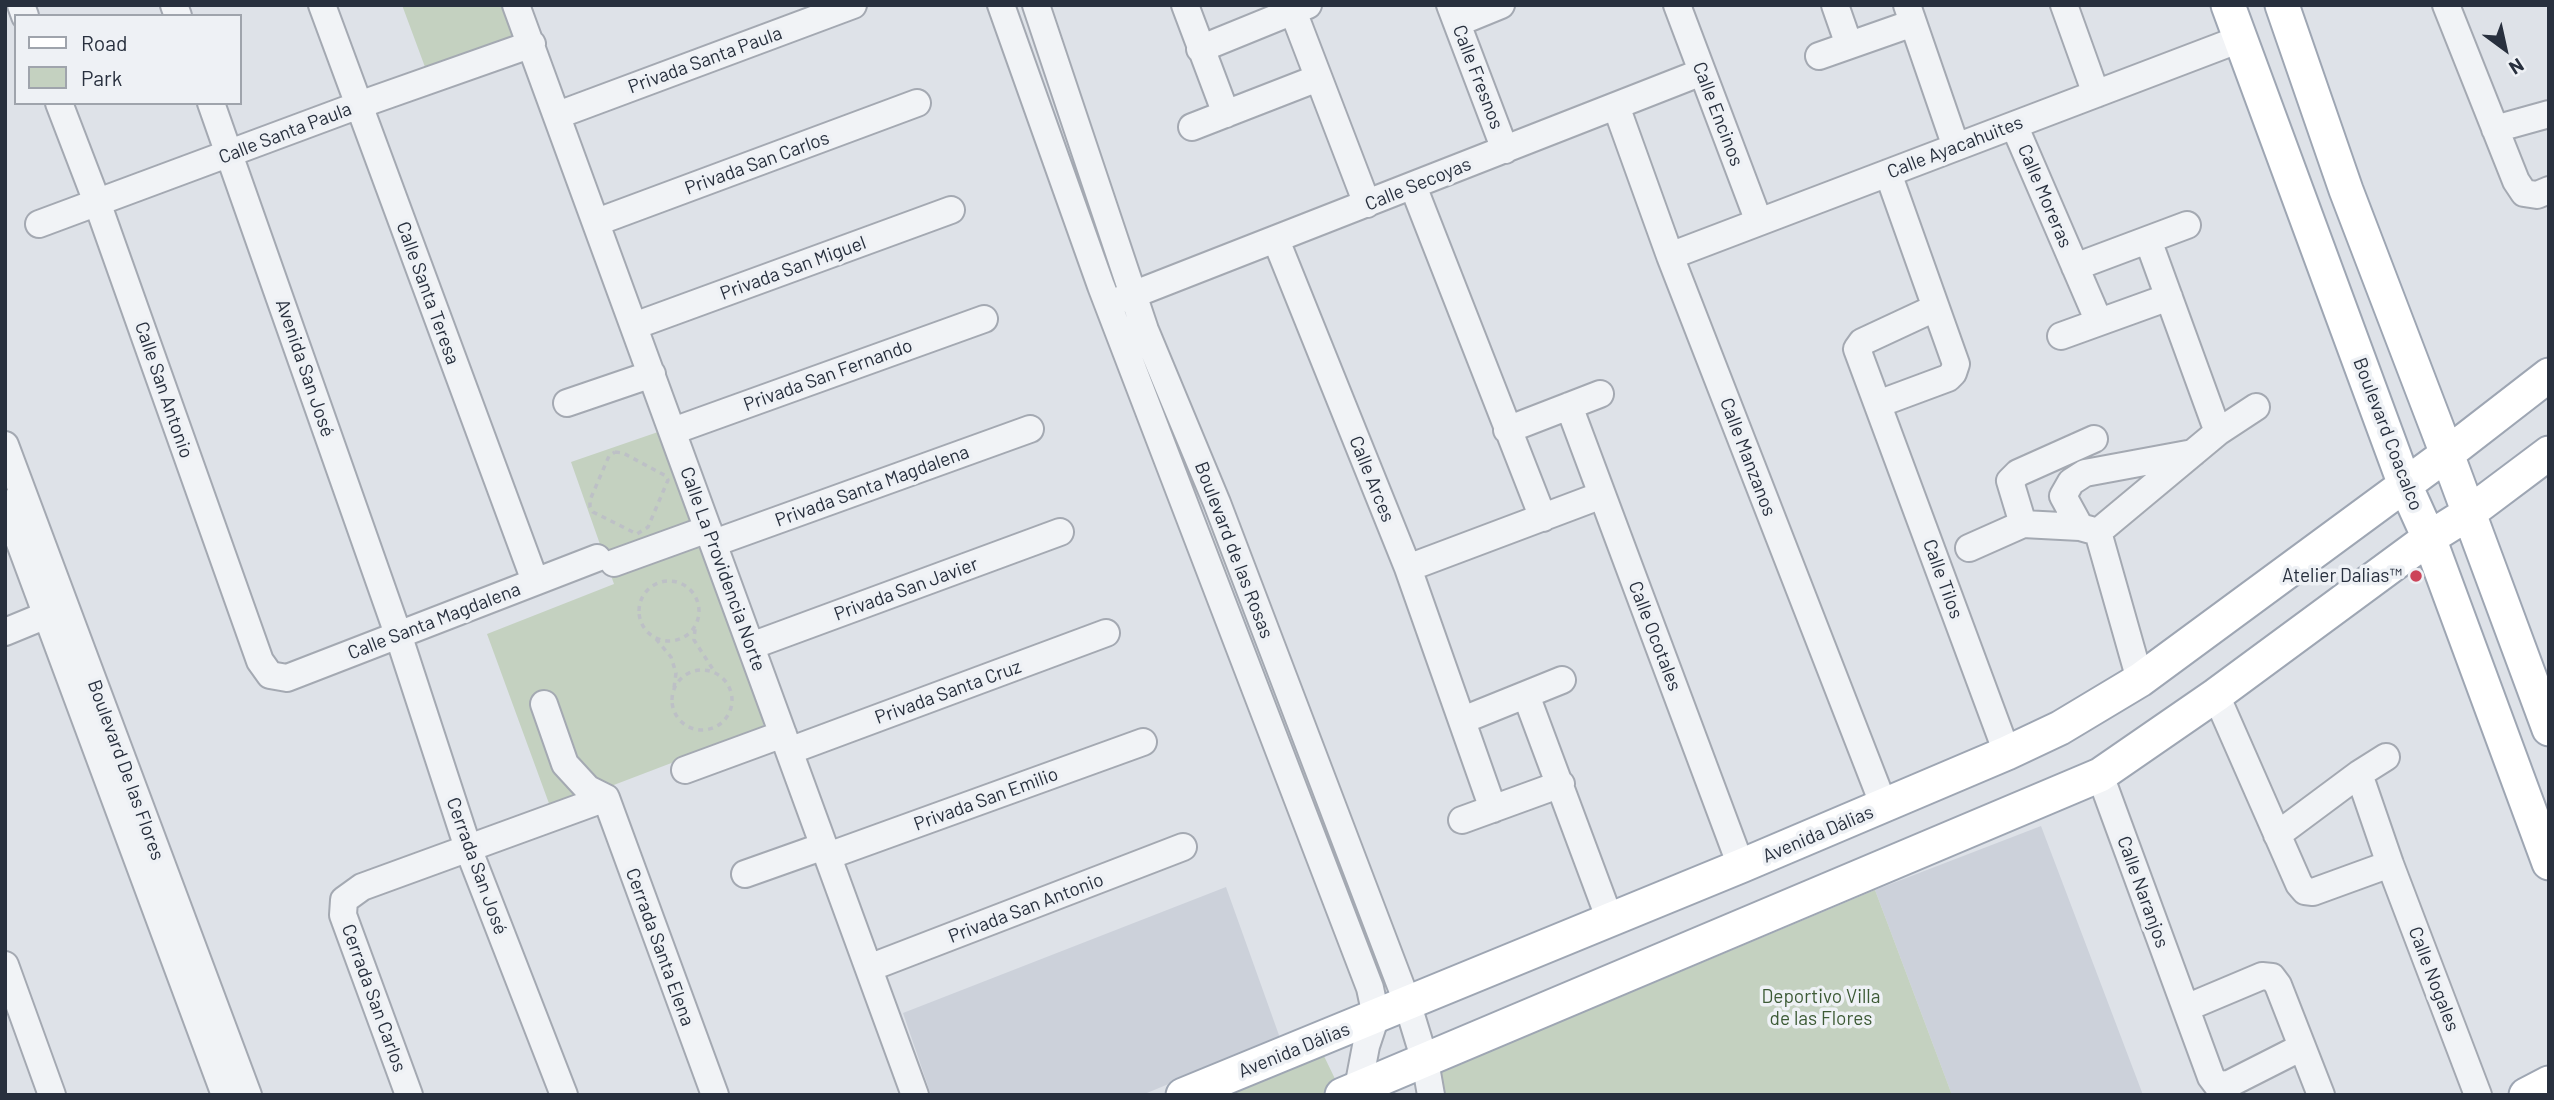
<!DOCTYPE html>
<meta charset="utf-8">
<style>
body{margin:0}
#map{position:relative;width:2554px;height:1100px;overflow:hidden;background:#dee2e8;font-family:Barlow,sans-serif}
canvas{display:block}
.frame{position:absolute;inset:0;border:7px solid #28303e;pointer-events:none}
.legend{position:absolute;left:14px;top:14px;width:228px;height:91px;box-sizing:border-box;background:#eef1f5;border:2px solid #9fa4ac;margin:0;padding:9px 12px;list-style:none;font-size:21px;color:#28303e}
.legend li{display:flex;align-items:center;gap:14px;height:35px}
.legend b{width:35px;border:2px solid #9fa4ac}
.north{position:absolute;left:2470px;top:14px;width:70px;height:70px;-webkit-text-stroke:5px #eef1f5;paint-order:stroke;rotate:147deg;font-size:19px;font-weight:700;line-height:28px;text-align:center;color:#28303e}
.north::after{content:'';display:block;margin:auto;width:24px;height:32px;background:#28303e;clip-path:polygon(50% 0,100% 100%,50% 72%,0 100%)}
</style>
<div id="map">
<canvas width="2554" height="1100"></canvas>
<div class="frame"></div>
<ul class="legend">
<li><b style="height:9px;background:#fff"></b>Road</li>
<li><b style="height:19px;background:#c4d1c0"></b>Park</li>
</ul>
<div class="north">N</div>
</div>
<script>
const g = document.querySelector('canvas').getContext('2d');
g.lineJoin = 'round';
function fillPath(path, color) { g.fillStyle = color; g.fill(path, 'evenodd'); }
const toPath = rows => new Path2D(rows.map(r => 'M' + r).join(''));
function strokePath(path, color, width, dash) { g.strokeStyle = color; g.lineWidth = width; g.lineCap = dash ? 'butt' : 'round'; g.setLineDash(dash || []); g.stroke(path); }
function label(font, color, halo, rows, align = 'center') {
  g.font = font + ' Barlow,sans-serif'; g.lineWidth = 7; g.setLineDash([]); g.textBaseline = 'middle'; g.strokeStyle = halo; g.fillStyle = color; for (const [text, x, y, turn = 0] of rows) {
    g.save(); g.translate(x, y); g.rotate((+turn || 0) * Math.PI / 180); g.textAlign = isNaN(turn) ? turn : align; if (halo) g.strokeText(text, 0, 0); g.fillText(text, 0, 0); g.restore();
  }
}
const built = toPath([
 [2041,826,2143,1095,1952,1095,1875,890],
 [1226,887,1280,1038,1142,1095,931,1095,903,1013]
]);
const green = toPath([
 [402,5,502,5,512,34,507,41,425,67],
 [658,432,764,720,763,728,551,809,487,634,614,584,571,462],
 [1875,890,1952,1095,1446,1095,1439,1073],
 [1323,1054,1337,1083,1332,1090,1320,1095,1224,1095]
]);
const path = toPath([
 [615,452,623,453,666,476,668,480,648,527,637,534,593,512,590,507,590,500,609,456,615,452],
 '639 611a30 30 0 1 1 60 0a30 30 0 1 1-60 0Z',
 [695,629,694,640,714,671],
 [656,639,671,657,676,673,674,688],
 '672 700a30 30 0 1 1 60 0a30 30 0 1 1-60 0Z'
]);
const minor = toPath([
 [21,5,25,16],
 [174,5,178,16],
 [322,5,535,581],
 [516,5,915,1095],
 [1001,5,1101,286,1370,988,1376,1016,1366,1046,1358,1088,1359,1095],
 [1036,5,1145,330,1217,503,1407,1002,1425,1061,1431,1095],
 [1185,5,1226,114],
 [1450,5,1505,150],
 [1677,5,1759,222],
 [1835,5,1849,45],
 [1907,5,1956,147],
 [2064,5,2096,94],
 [2446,5,2516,181,2524,193,2537,195,2549,190],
 [1293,11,1367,204],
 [1457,23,1501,5],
 [1200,49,1308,5],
 [1819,56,1913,23],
 [59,103,97,202,260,661,270,675,287,678,597,558],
 [211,103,398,634,468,848,564,1095],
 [1616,106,1670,256,1884,806],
 [558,115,853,5],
 [2014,125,2099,322],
 [1192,127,1318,78],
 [2495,129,2549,114],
 [1413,186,1543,518],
 [597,222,917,103],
 [39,224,359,105,532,44],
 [1276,240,1408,568,1493,809],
 [2148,240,2218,432],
 [1670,256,2240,39],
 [2075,267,2187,225],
 [1117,301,1702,72],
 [1935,308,1862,342,1857,349,2007,753],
 [634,326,951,210],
 [2061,336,2169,297],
 [567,403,652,374],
 [1878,404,1948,378,1953,373,1956,364,1888,173],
 [1569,406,1741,866],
 [1507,430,1600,394],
 [673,431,984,319],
 [2094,439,2018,473,2010,481,2023,524,2080,527,2098,532],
 [5,445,248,1095],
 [5,503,225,1095],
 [2080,527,2063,496,2071,482,2085,473,2193,453],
 [714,543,1030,429],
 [1969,548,2023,524],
 [614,563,708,529],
 [1408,568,1602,495],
 [5,632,61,609],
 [751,646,1060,532],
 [2140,680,2098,532,2218,432,2256,407],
 [1526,695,1610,920],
 [2216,695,2299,884,2305,891,2313,892,2390,864],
 [544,704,565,764,588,789,606,798],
 [1463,720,1562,680],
 [789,751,1106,633],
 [685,770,783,734],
 [2359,774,2390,864,2478,1095],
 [2100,775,2211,1077,2217,1085,2229,1084,2302,1047],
 [606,798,715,1095],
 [1462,820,1561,784],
 [2277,835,2359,774,2386,757],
 [828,856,1143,742],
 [745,874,824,846],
 [5,965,52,1095],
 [869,968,1183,847],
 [2186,1008,2262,976,2272,977,2278,985,2321,1095],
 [409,1095,343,915,344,900,362,887,606,798]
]);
const major = toPath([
 [2228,5,2405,485,2429,538,2549,863],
 [2282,5,2346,190,2447,454,2549,729],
 [1183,1095,1741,866,2007,753,2060,728,2140,680,2447,454,2549,375],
 [1342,1095,2100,775,2216,695,2429,538,2469,513,2549,453],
 [2526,1095,2549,1083]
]);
const markers = [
 [2416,576,7,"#cc4459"]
];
const streetNames = [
 ["Privada Santa Paula",705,60,-20],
 ["Calle Fresnos",1478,77,69],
 ["Calle Encinos",1718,114,69],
 ["Calle Santa Paula",285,133,-21],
 ["Calle Ayacahuites",1955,147,-21],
 ["Privada San Carlos",757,163,-20],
 ["Calle Secoyas",1418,184,-22],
 ["Calle Moreras",2045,196,67],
 ["Privada San Miguel",793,268,-20],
 ["Calle Santa Teresa",428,293,70],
 ["Avenida San José",305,368,71],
 ["Privada San Fernando",828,375,-20],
 ["Calle San Antonio",164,390,71],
 ["Boulevard Coacalco",2388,434,69],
 ["Calle Manzanos",1748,457,69],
 ["Calle Arces",1372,479,68],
 ["Privada Santa Magdalena",872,486,-20],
 ["Boulevard de las Rosas",1234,550,69],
 ["Calle La Providencia Norte",723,569,70],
 ["Calle Tilos",1943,579,70],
 ["Privada San Javier",906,589,-20],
 ["Calle Santa Magdalena",434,621,-21],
 ["Calle Ocotales",1655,636,69],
 ["Privada Santa Cruz",948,692,-20],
 ["Boulevard De las Flores",126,770,70],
 ["Privada San Emilio",986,799,-20],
 ["Avenida Dálias",1818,834,-23],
 ["Cerrada San José",477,866,70],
 ["Calle Naranjos",2143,892,70],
 ["Privada San Antonio",1026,908,-21],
 ["Cerrada Santa Elena",660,947,70],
 ["Calle Nogales",2434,979,69],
 ["Cerrada San Carlos",374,998,70],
 ["Avenida Dálias",1294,1050,-22]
];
const poiNames = [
 ["Atelier Dalias™",2402,576]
];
const parkNames = [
 ["Deportivo Villa",1821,997],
 ["de las Flores",1821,1019]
];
fillPath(built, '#ccd1da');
fillPath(green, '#c4d1c0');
strokePath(minor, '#a4a9b2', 30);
strokePath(major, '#9ea6b3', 37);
strokePath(path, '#bdc0c6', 3.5, [5, 5]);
strokePath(minor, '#f1f3f6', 26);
strokePath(major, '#fff', 33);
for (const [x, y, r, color] of markers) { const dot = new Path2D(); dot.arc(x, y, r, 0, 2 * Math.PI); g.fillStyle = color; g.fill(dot); strokePath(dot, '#eef1f5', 2.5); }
label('19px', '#28303e', '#eef1f5', streetNames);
label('19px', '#28303e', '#eef1f5', poiNames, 'right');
label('19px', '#3c5a35', '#eef1f5', parkNames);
</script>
